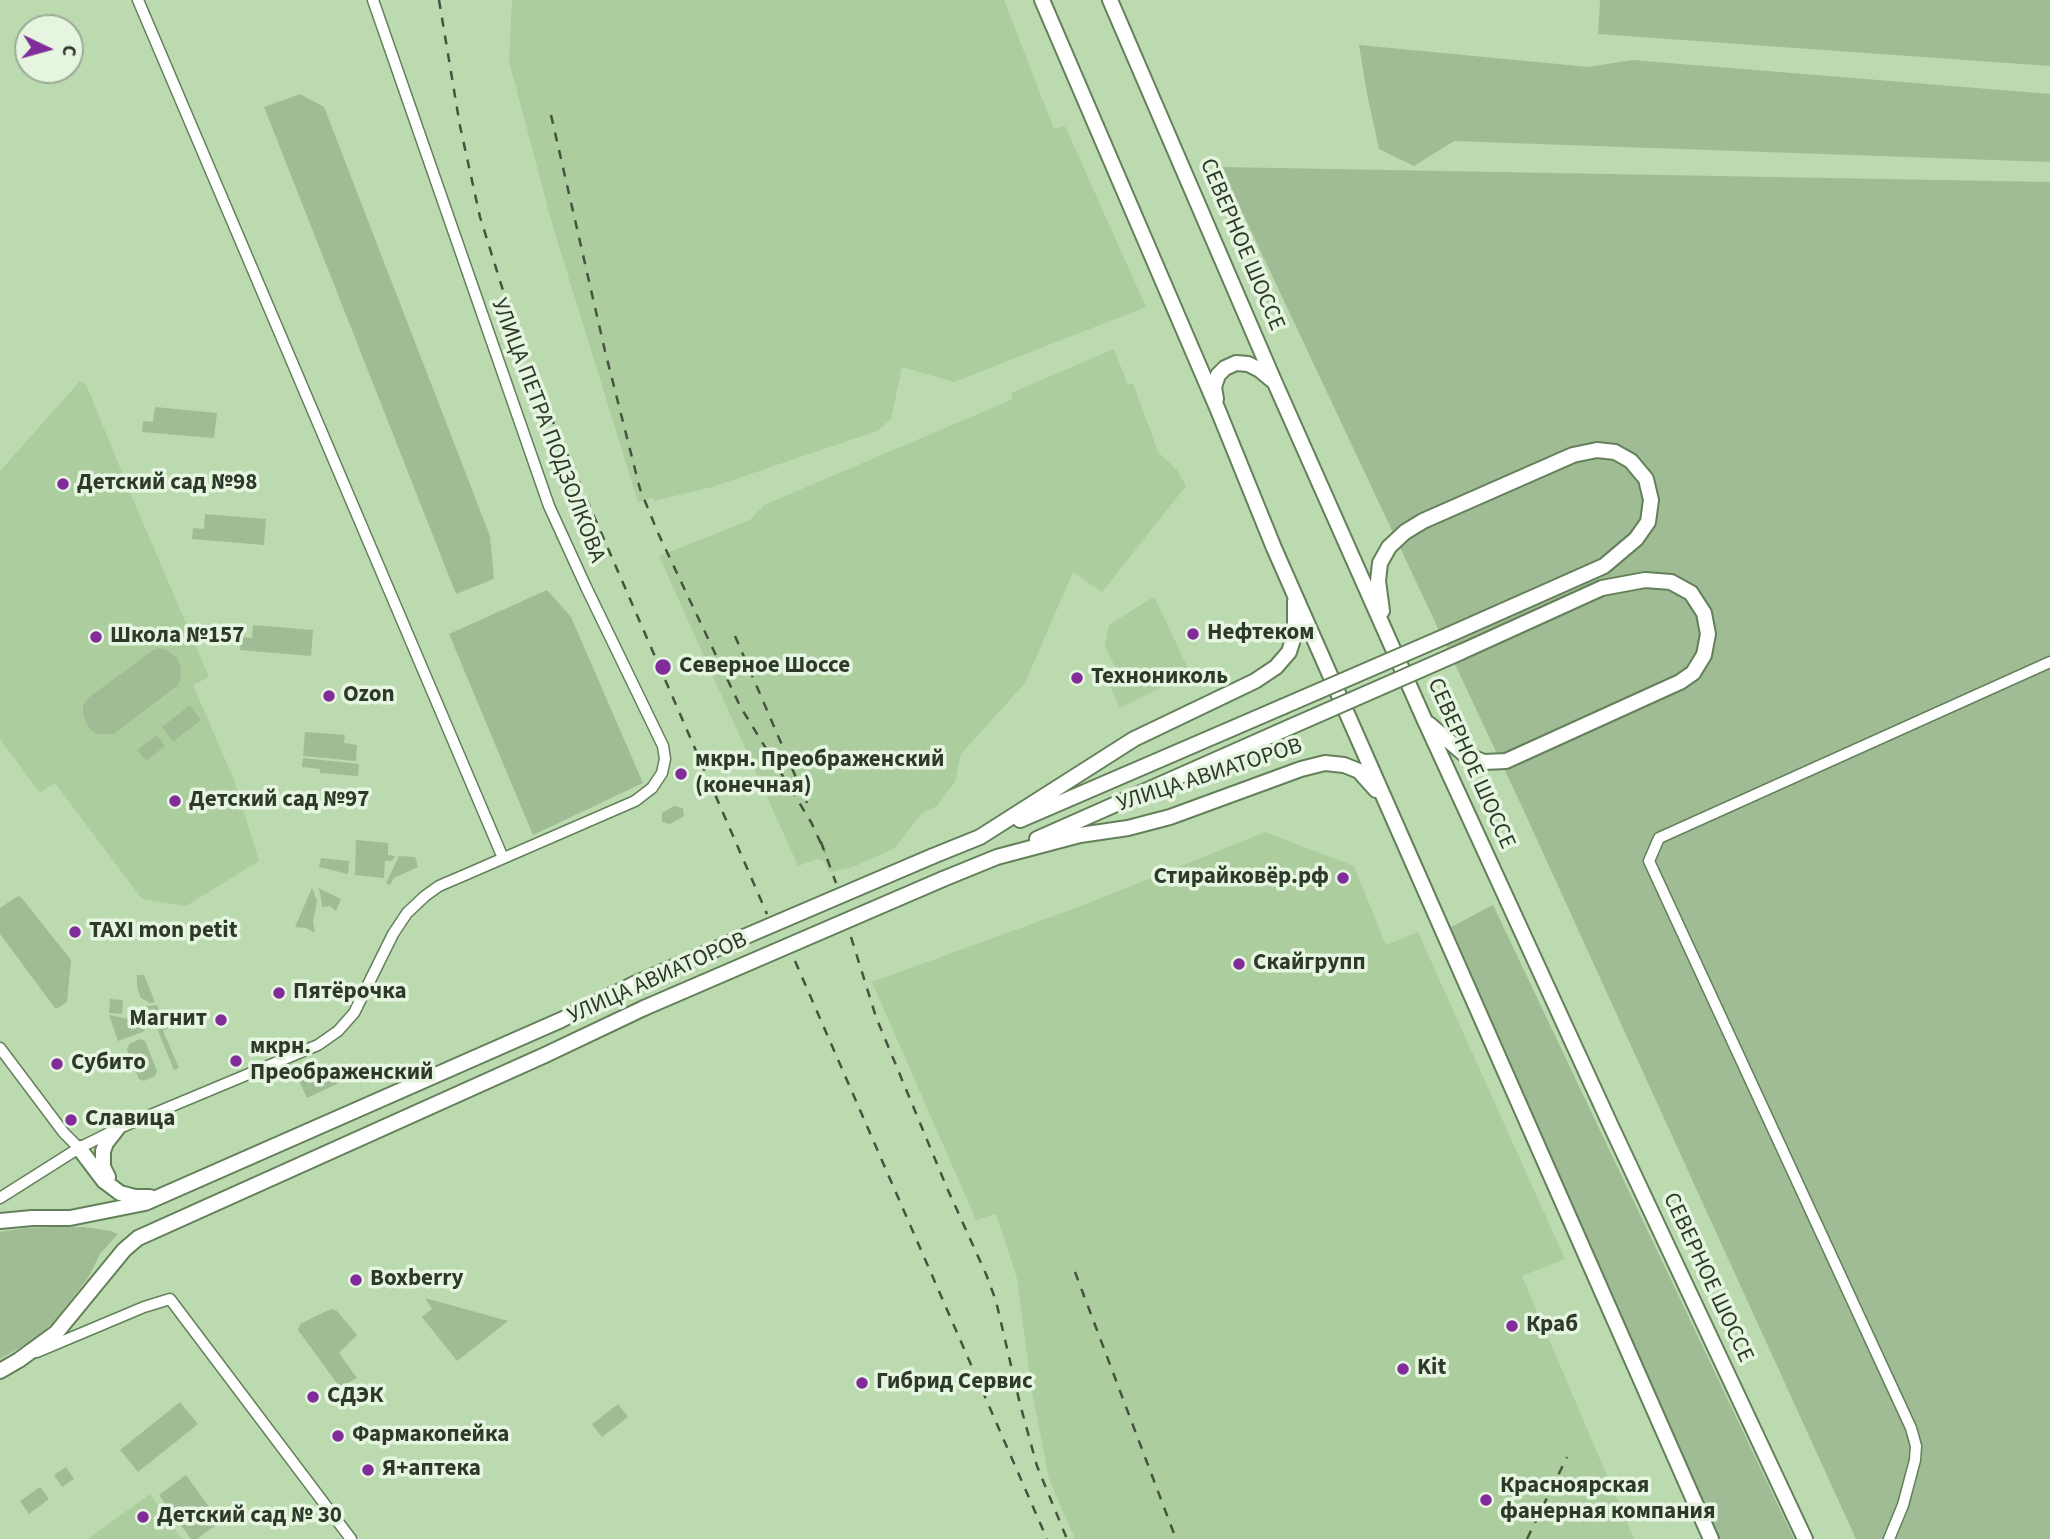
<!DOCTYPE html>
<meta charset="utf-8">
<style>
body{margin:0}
#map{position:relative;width:2050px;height:1539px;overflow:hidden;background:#bbdab0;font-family:"Source Sans 3",sans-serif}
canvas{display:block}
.north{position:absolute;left:14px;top:14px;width:70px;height:70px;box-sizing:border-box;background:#e6f5e0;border:2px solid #9caa97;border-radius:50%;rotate:95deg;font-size:19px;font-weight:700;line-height:28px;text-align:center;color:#2e3a29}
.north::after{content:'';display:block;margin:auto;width:24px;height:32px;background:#812c9a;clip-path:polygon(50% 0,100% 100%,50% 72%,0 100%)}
</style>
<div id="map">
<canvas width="2050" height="1539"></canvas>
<div class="north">С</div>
</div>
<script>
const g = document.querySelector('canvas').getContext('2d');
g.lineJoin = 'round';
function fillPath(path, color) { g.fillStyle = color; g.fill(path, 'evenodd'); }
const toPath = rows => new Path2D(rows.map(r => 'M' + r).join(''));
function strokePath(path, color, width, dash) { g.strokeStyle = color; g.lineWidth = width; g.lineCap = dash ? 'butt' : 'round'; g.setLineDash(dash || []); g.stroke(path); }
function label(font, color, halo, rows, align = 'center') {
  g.font = font + ' "Source Sans 3",sans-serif'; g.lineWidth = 7; g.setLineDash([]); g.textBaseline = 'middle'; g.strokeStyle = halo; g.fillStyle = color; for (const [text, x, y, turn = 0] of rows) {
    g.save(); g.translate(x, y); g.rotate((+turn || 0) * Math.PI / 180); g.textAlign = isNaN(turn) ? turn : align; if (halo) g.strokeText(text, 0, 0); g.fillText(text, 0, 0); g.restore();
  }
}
const built = toPath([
 [512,0,1004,0,1054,129,1065,126,1146,307,954,382,902,367,891,419,877,431,712,487,654,501,653,498,638,502,553,227,509,61],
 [1114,349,1128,385,1133,383,1158,452,1177,470,1186,486,1102,592,1073,572,1025,683,961,754,955,782,937,806,922,813,895,848,853,867,829,872,824,861,817,859,798,866,659,556,750,520,764,505,1013,399,1011,393],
 [80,381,86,384,132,497,209,677,193,685,234,780,259,861,186,906,142,899,55,783,40,793,0,739,0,471],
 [1155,598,1190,673,1120,708,1109,684,1120,677,1105,646,1109,625,1150,599],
 [1265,832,1354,866,1386,945,1418,932,1565,1259,1522,1276,1634,1539,1075,1539,1049,1479,1032,1392,1017,1279,996,1214,976,1220,872,982,1081,906],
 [150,1494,182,1539,88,1539]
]);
const green = toPath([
 [1600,0,2050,0,2050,66,1598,34],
 [1359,45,1589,67,1632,60,2050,94,2050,162,1454,141,1414,166,1379,149,1367,94],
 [300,94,324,107,490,536,494,579,456,594,264,107],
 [1221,167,2050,182,2050,1539,1856,1539,1523,809],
 [155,407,217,413,214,438,142,432,143,421,153,422],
 [205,514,266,519,264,545,192,539,193,528,204,529],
 [547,590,571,617,643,783,533,835,449,634],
 [253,625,313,630,311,656,240,650,241,637,252,638],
 [159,648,167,650,177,658,181,667,181,677,178,685,114,734,97,734,91,730,86,723,83,714,83,706,88,698,153,650],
 [190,705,201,720,173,742,162,727],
 [305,732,345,735,344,743,357,745,356,761,303,756],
 [157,735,165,746,146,761,137,750],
 [303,758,359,764,358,776,320,773,320,769,302,767],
 [674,806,683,808,684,816,670,824,662,822,662,813],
 [356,840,388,843,388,855,395,856,392,861,385,861,384,878,355,875],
 [399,856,415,857,418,867,394,878,390,885,386,883],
 [321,858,349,861,348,874,319,867],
 [312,888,317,901,313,922,315,933,306,928,295,927],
 [318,888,341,899,336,911,330,906,322,907,320,892],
 [18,896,21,897,71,960,67,1002,58,1008,55,1008,0,934,0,908],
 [1493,905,1794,1539,1720,1539,1451,927],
 [137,975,144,975,155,1002,150,1003,141,998,137,987],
 [110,999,123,1000,122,1014,109,1013],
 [157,1005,164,1021,148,1029,139,1019,145,1012,146,1006],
 [109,1015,134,1020,145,1031,118,1041],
 [169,1023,170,1027,163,1031,179,1068,174,1070,158,1031,159,1027],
 [140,1039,145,1041,157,1071,155,1076,144,1081,139,1079,127,1050,129,1044],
 [331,1066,339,1083,307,1098,299,1081],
 [52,1227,84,1227,111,1231,118,1234,100,1254,88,1278,52,1324,33,1340,0,1359,0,1232,26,1228],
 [425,1298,508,1321,457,1361,422,1317,432,1309],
 [331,1309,337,1311,357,1335,339,1353,357,1378,342,1386,339,1386,298,1330,300,1324],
 [180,1402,198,1424,138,1472,120,1450],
 [618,1404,628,1417,602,1437,592,1424],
 [66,1467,74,1479,62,1487,54,1475],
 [186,1475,220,1522,197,1539,191,1539,159,1495],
 [40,1487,49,1499,29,1514,20,1501]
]);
const minor = toPath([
 [138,0,503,858],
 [0,1048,64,1133,79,1148],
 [0,1198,79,1148,117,1129,318,1045,338,1031,354,1013,393,934,407,913,425,896,439,886,467,874,635,801,652,788,662,773,665,759,663,746,586,587,549,506,373,0],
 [37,1352,144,1307,170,1299,351,1539],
 [1889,1539,1903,1505,1915,1460,1916,1446,1911,1428,1649,861,1659,838,2050,662]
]);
const primary = toPath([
 [1042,0,1218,410,1274,548,1711,1539],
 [1110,0,1275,383,1425,721,1611,1126,1805,1539],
 [1216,399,1214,387,1218,375,1225,368,1236,363,1248,364,1260,370,1272,380],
 [1382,611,1378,581,1380,563,1389,547,1405,532,1423,521,1573,455,1597,450,1615,452,1631,461,1646,479,1651,500,1648,522,1636,539,1604,566,1453,633],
 [1429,724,1464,754,1484,762,1506,761,1680,682,1693,673,1704,655,1708,634,1704,613,1691,593,1671,582,1645,580,1602,588,1461,652],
 [1020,820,1282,707],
 [1037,839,1290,727],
 [933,856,980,837,1134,739,1255,681,1276,667,1289,652,1295,633,1295,601],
 [943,879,997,857,1080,835,1128,828,1170,817,1301,769,1325,763,1344,765,1359,771,1376,790],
 [79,1148,104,1181,120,1193,135,1197,150,1197],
 [108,1177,103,1167,103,1151,106,1143,117,1129],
 [0,1221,32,1218,70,1218,145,1203,561,1020,634,984],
 [0,1371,19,1360,56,1333,124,1250,138,1238,545,1055,644,1008]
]);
const rail = toPath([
 [439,0,460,126,480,217,512,319,540,392,767,914],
 [551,115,605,351,640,489,658,533,740,706,811,822,825,852],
 [735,636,807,803],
 [821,842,836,883],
 [851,937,876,1017,947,1188,986,1274,996,1301,1020,1404,1037,1466,1067,1539],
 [795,961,1047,1539],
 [1075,1272,1176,1539],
 [1527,1539,1567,1457]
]);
const primaryBridge = toPath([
 [1282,707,1453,633],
 [1290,727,1461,652],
 [634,984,933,856],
 [644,1008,943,879]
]);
const markers = [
 [63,484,7,"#812c9a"],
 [1193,634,7,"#812c9a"],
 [96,637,7,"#812c9a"],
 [663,667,9,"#812c9a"],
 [1077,678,7,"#812c9a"],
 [329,696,7,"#812c9a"],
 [681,774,7,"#812c9a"],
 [175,801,7,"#812c9a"],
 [1343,878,7,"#812c9a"],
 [75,932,7,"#812c9a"],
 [1239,964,7,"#812c9a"],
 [279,993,7,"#812c9a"],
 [221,1020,7,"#812c9a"],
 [236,1061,7,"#812c9a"],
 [57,1064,7,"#812c9a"],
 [71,1120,7,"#812c9a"],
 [356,1280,7,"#812c9a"],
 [1512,1326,7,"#812c9a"],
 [1403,1369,7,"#812c9a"],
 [862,1383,7,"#812c9a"],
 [313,1397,7,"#812c9a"],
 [338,1436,7,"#812c9a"],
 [368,1470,7,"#812c9a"],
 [1486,1500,7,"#812c9a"],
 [143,1517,7,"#812c9a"]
];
const streetNames = [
 ["СЕВЕРНОЕ ШОССЕ",1241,245,67],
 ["УЛИЦА ПЕТРА ПОДЗОЛКОВА",547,431,69],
 ["СЕВЕРНОЕ ШОССЕ",1470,764,66],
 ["УЛИЦА АВИАТОРОВ",1210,776,-18],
 ["УЛИЦА АВИАТОРОВ",658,979,-24],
 ["СЕВЕРНОЕ ШОССЕ",1707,1278,65]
];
const poiNames = [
 ["Детский сад №98",77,484],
 ["Нефтеком",1207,634],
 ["Школа №157",110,637],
 ["Северное Шоссе",679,667],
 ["Технониколь",1091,678],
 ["Ozon",343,696],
 ["мкрн. Преображенский",695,761],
 ["(конечная)",695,787],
 ["Детский сад №97",189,801],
 ["Стирайковёр.рф",1329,878,"right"],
 ["TAXI mon petit",89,932],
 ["Скайгрупп",1253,964],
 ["Пятёрочка",293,993],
 ["Магнит",207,1020,"right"],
 ["мкрн.",250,1048],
 ["Преображенский",250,1074],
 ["Субито",71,1064],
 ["Славица",85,1120],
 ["Boxberry",370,1280],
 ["Краб",1526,1326],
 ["Kit",1417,1369],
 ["Гибрид Сервис",876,1383],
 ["СДЭК",327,1397],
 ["Фармакопейка",352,1436],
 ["Я+аптека",382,1470],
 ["Красноярская",1500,1487],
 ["фанерная компания",1500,1513],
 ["Детский сад № 30",157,1517]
];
fillPath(built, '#acce9f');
fillPath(green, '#a0bc95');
strokePath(minor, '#64805a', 13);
strokePath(primary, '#64805a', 18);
strokePath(minor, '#fff', 10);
strokePath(primary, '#fff', 14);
strokePath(rail, '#45543f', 2.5, [9, 9]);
strokePath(primaryBridge, '#64805a', 18, []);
strokePath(primaryBridge, '#fff', 14);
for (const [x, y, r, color] of markers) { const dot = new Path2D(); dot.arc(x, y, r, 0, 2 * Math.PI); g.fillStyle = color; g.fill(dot); strokePath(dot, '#e6f5e0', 2.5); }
label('23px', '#2e3a29', '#e6f5e0', streetNames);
label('bold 23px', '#2e3a29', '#e6f5e0', poiNames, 'left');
</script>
